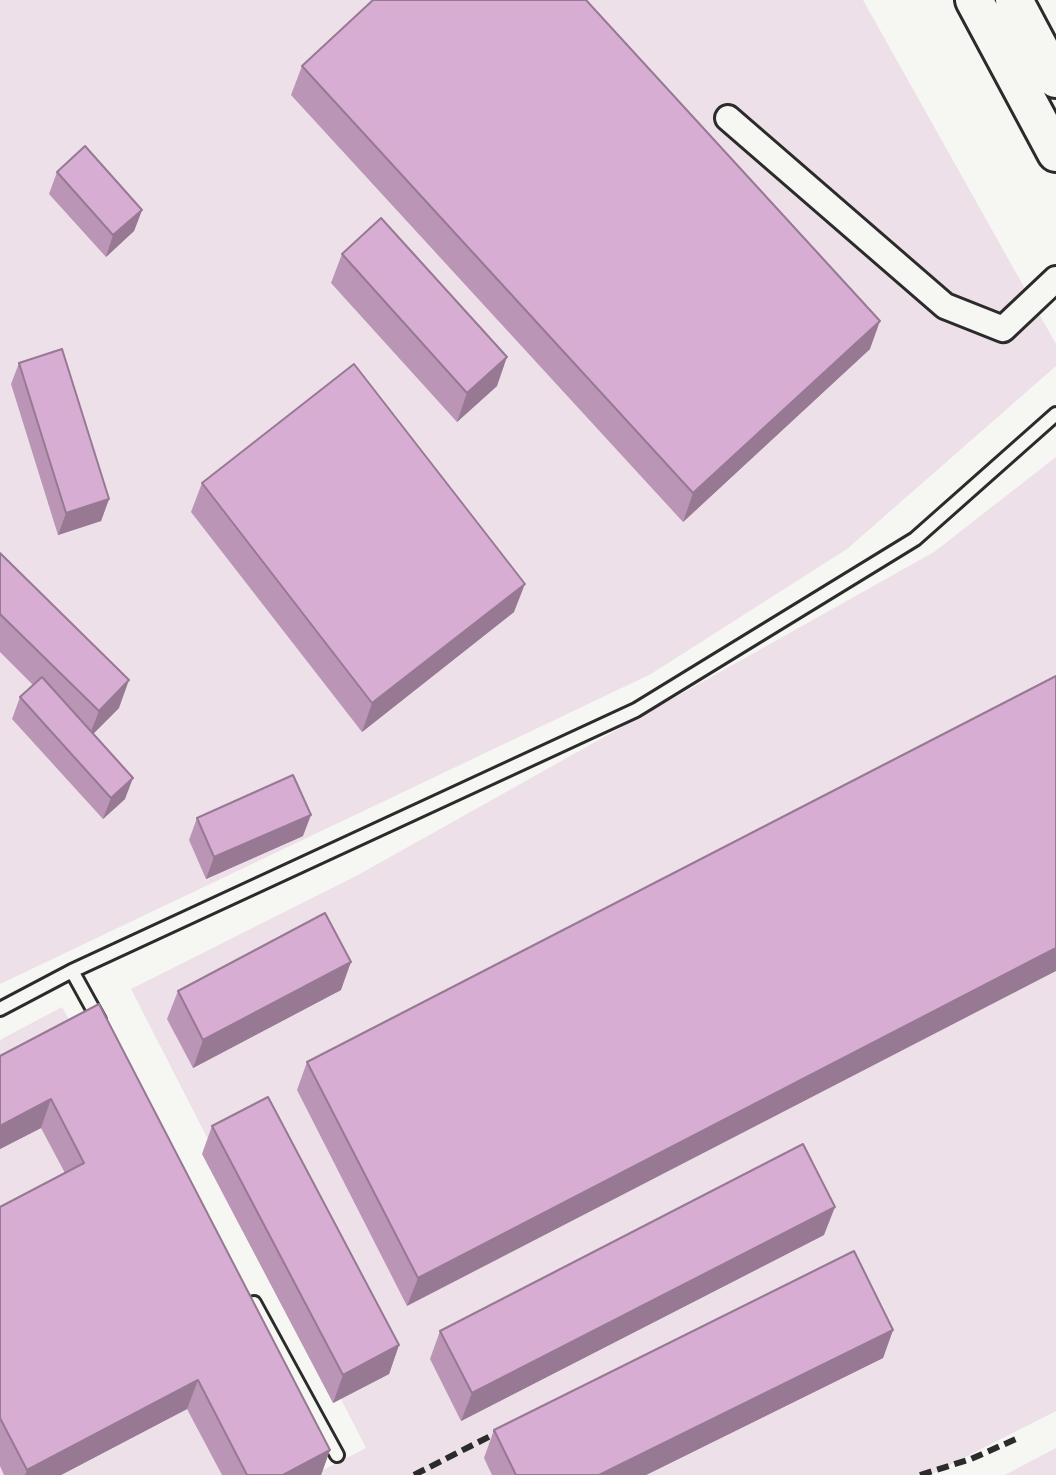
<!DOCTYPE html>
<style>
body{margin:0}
canvas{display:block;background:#f6f6f2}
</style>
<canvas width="1056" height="1475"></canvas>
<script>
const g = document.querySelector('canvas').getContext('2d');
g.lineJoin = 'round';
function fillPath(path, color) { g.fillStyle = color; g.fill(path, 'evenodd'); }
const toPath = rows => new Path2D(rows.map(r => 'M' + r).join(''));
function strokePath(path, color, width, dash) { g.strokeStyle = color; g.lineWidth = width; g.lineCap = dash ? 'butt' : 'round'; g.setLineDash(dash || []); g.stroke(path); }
const built = toPath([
 [0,0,863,0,1056,344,1056,366,847,549,651,674,0,984],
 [1056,457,1056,1411,930,1475,0,1475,0,1040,62,1007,321,1471,366,1448,131,989,358,875,934,552],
 [1056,1448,1056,1475,1005,1475]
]);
const lane = toPath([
 [72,971,99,1020],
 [0,1009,72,971,636,710,915,539,1056,414],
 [254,1303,337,1455]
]);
const street = toPath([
 [728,118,945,306,1003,329,1056,279]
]);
const primary = toPath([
 [974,0,1056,153],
 [1014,0,1056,79]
]);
const rail = toPath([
 [414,1475,510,1426],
 [920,1475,971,1459,1016,1439]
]);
const wall = toPath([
 [302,66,870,349,683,522,291,95],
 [57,172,142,210,134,231,106,257,49,194],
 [342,254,497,386,457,422,331,283],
 [19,363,109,499,101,521,58,535,11,384],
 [202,483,514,612,362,732,191,512],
 [0,553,119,708,93,734,125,799,103,819,12,719,20,697,33,685,0,652],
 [1056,676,407,1306,297,1090,307,1062],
 [197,818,303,836,206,879,189,840],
 [341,990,193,1068,167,1019,178,991],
 [99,1004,330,1450,321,1475,222,1475,187,1409,61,1475,4,1475,0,1466,0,1207,65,1173,41,1128,0,1149,0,1056],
 [212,1126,399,1345,389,1374,333,1403,202,1154],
 [824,1235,461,1421,430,1359,440,1331],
 [893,1330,883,1358,646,1475,492,1475,484,1458,494,1430]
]);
const shadedWall = toPath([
 [142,210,134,231,106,257,113,235],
 [880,321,870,349,683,522,693,493],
 [507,357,497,386,457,422,467,393],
 [109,499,101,521,58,535,66,513],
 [525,584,514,612,362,732,372,703],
 [129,680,119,708,88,739,99,711],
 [133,778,125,799,103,819,111,798],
 [311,815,303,836,206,879,214,857],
 [1056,948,1056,971,407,1306,418,1278],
 [351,962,341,990,193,1068,203,1040],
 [51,1099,41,1128,0,1149,0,1126],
 [835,1207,824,1235,461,1421,472,1393],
 [893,1330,883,1358,646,1475,599,1475],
 [399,1345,389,1374,333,1403,343,1375],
 [198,1380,187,1409,61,1475,25,1475,27,1470],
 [330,1450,321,1475,283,1475]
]);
const building = toPath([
 [373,0,586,0,880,321,693,493,302,66,373,0],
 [85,146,142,210,113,235,57,172,85,146],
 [381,218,507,357,467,393,342,254,381,218],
 [62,349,109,499,66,513,19,363,62,349],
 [354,364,525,584,372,703,202,483,354,364],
 [0,553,129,680,99,711,0,614,0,553],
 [1056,676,1056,948,418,1278,307,1062,1056,676],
 [42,677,133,778,111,798,20,697,42,677],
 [293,775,311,815,214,857,197,818,293,775],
 [325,913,351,962,203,1040,178,991,325,913],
 [99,1004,330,1450,283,1475,247,1475,198,1380,27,1470,0,1418,0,1207,84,1163,51,1099,0,1126,0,1056,99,1004],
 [268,1097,399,1345,343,1375,212,1126,268,1097],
 [803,1144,835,1207,472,1393,440,1331,803,1144],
 [854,1251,893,1330,599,1475,516,1475,494,1430,854,1251]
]);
fillPath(built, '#ede0e9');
strokePath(lane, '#2b2b2b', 18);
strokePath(street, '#2b2b2b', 30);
strokePath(primary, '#2b2b2b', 42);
strokePath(lane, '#f6f6f2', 12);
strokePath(street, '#f6f6f2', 24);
strokePath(primary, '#f6f6f2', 36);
strokePath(rail, '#2b2b2b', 6, [12, 6]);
fillPath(wall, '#ba95b5');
fillPath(shadedWall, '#977994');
fillPath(building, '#d8add3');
strokePath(building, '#977994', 2);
</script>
